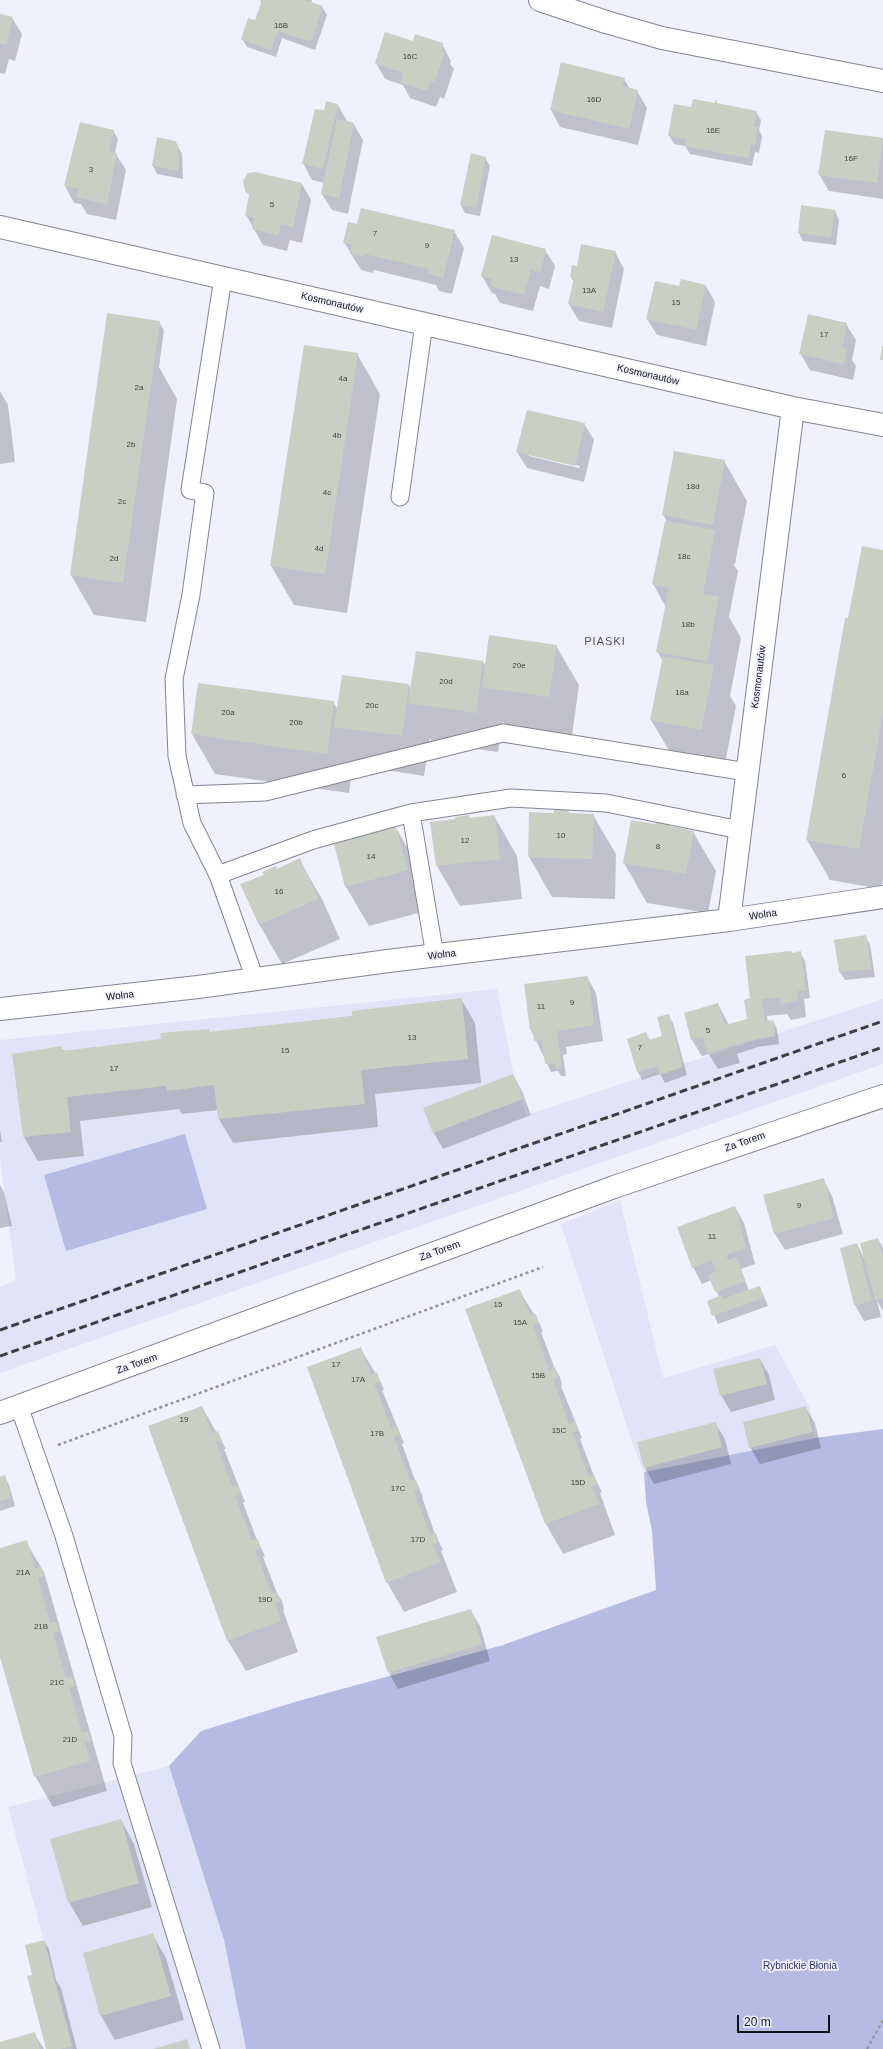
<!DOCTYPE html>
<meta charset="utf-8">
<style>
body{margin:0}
#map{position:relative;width:883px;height:2049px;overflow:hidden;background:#eff1ff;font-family:Helvetica,sans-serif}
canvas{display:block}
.scale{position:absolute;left:737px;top:2015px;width:93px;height:18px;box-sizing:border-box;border:2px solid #121317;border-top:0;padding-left:5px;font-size:12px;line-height:14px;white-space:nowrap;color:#121317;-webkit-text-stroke:3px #eff1ff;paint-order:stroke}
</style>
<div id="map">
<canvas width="883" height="2049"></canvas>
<div class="scale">20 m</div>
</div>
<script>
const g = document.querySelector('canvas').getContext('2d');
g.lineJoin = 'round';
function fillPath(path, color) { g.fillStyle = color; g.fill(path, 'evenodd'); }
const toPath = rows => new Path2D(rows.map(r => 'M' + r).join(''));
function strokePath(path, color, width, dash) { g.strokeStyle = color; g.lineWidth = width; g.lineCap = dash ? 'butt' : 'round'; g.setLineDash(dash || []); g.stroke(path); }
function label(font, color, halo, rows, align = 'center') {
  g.font = font + ' Helvetica,sans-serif'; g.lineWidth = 3.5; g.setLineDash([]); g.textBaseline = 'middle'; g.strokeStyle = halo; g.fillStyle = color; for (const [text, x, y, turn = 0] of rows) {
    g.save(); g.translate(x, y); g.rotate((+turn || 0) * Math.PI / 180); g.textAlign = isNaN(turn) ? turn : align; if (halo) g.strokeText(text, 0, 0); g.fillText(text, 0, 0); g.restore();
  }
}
const built = toPath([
 [497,989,513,1071,526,1115,883,999,883,1064,0,1373,0,1287,16,1280,0,1159,0,1040],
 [620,1200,663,1378,775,1345,810,1408,815,1438,644,1472,632,1442,561,1224],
 [169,1766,224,1940,246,2049,73,2049,8,1807]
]);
const green = toPath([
 [185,1134,207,1209,66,1251,44,1175],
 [883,1429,883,2049,246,2049,224,1940,169,1766,201,1731,298,1701,503,1645,656,1590,652,1531,646,1502,644,1472,815,1438]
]);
const shadow = toPath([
 [260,0,312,0,311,3,322,7,327,15,315,50,282,38,276,57,247,47,242,39,255,22,262,3],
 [0,15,12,18,22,34,15,61,9,59,5,74,0,73],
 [414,42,442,44,451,61,450,64,454,69,444,99,440,97,436,107,410,98,403,85,385,79,376,63],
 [624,79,630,89,637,91,647,108,638,145,560,127,551,110],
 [338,105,347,121,353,123,363,140,348,214,332,210,322,194,325,183,312,180,303,163,325,111],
 [692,108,756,112,761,120,759,130,762,136,759,153,755,152,752,166,690,154,685,146,674,144,669,135],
 [113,130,118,139,115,153,126,170,116,220,87,214,81,204,74,203,65,186,74,145,77,146],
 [826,131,883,139,883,199,829,191,819,174],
 [175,141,182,154,183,179,157,174,153,166],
 [485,158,490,166,480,216,465,213,461,205],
 [302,184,311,200,302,243,290,240,287,251,263,245,246,215,250,197,246,190],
 [835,211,839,220,836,245,803,241,799,233],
 [358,226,454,231,464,248,452,294,439,291,436,285,374,270,373,273,361,270,344,242],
 [545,250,555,266,549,289,540,286,533,311,500,303,495,294,492,293,482,276],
 [615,252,624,269,612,328,579,321,569,304,574,282,571,277,577,267],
 [706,286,715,302,706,346,657,335,647,319,679,288],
 [159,322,164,330,159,367,177,399,146,622,94,615,71,575],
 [846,324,856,340,852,360,856,366,853,380,810,370,800,353],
 [357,354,380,394,347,613,294,605,271,566],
 [0,391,8,405,15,462,0,464],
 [584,424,594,440,584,482,527,468,517,452],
 [529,454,580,466,579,468,529,456],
 [724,461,747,501,735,564,733,564,738,571,729,617,741,638,730,696,736,706,724,769,674,759,651,720,663,661,657,651,666,607,653,584,666,522,667,522,663,514],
 [883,551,883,879,881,889,830,880,807,840],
 [556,646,579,685,572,736,506,726,503,721,498,752,432,743,430,738,424,776,358,766,354,759,349,793,215,774,192,734,333,702,338,710,409,685,411,689,483,662,486,667],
 [568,811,570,814,593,815,616,854,615,899,552,897,529,857,530,813,555,814],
 [494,816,517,856,522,899,460,906,437,866,470,819],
 [669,824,671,828,693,832,716,871,708,913,647,903,624,863,656,825],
 [396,828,419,868,430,910,369,926,346,887,335,844],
 [299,860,322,899,340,939,282,964,259,924],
 [865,936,870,944,875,977,845,980,840,972,836,940],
 [800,952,805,961,810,998,804,999,806,1017,791,1020,787,1014,767,1016,768,1022,773,1021,777,1029,779,1044,758,1047,737,1054,740,1063,718,1069,709,1054,702,1056,692,1040,685,1014,718,1004,729,1025,748,1020,750,999,792,954],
 [587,977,596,993,603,1041,566,1047,567,1054,563,1055,566,1076,561,1076,558,1071,551,1072,531,1030],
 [461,999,475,1023,481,1083,375,1094,378,1127,233,1143,219,1119,218,1110,182,1114,179,1109,80,1121,84,1156,38,1161,24,1137,61,1047,64,1051,162,1040,208,1030,210,1033,353,1016],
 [668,1015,673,1023,687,1075,665,1083,660,1074,642,1080,638,1072,628,1039,646,1033,650,1040,663,1036],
 [513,1075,522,1091,531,1115,443,1149,434,1133],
 [0,1131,2,1142,0,1142],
 [823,1179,832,1196,843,1234,785,1250,775,1234,764,1196],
 [0,1185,4,1192,12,1226,0,1228],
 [735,1207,744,1223,755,1264,741,1269,749,1291,760,1287,768,1306,718,1324,708,1301,719,1297,712,1280,702,1284,693,1267],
 [878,1239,883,1248,883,1311,877,1301,881,1317,864,1321,855,1305,841,1248,857,1244,864,1258],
 [519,1290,540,1324,543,1332,541,1332,555,1369,560,1377,562,1385,561,1386,582,1438,580,1439,594,1476,602,1492,600,1493,615,1535,563,1554,546,1524],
 [360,1348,381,1382,384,1390,382,1390,404,1443,402,1444,415,1480,423,1497,422,1497,435,1534,443,1550,441,1551,457,1592,404,1612,387,1582],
 [760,1359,769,1375,775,1400,731,1412,721,1395],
 [202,1407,226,1449,224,1449,245,1502,243,1503,257,1540,265,1556,263,1557,277,1593,282,1601,284,1609,283,1610,298,1652,246,1671,228,1641,149,1426],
 [805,1407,815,1423,821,1448,760,1464,750,1447],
 [715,1423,725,1439,731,1464,654,1484,645,1468],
 [5,1477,9,1485,15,1506,0,1511,0,1478],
 [26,1542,44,1572,107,1791,53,1807,35,1776,0,1653,0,1549],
 [470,1610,480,1626,490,1661,398,1689,389,1673],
 [121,1820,134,1844,152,1907,83,1926,69,1902],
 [152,1934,166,1958,184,2020,115,2040,101,2016,84,1954],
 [44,1941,49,1949,56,1980,61,1988,77,2049,47,2049,33,1976],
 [34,2033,44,2049,0,2049,0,2043]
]);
const building = toPath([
 [262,0,305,0,323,6,311,42,278,31,271,50,241,39,248,18,255,20],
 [0,14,13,17,6,45,0,43],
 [385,32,413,41,415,34,443,43,441,50,445,52,434,83,430,81,427,91,400,82,403,73,375,63],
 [561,62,625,78,622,86,638,90,629,129,550,110],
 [693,99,715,103,716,99,717,103,757,111,754,126,758,127,755,145,751,144,748,158,684,146,686,139,668,136,674,104,691,107],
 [326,101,338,104,323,169,302,164,315,109,324,110],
 [337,119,354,123,339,198,321,194],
 [80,122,114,130,109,151,117,153,107,204,76,197,78,189,64,186],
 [825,130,883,138,877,183,818,175],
 [157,137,175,141,178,145,179,171,152,166],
 [471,153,486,157,476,208,460,205],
 [255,172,302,183,293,227,281,224,278,235,252,229,255,218,245,215,249,195,245,191,243,181,248,173],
 [801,205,835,210,831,238,798,233],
 [361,208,455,230,443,278,428,274,429,269,365,254,364,257,350,254,352,244,343,243,348,222,357,224],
 [492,235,546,249,540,273,531,270,524,295,490,286,492,279,481,276],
 [581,244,616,251,603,312,568,304,574,278,570,277,572,265,577,266],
 [681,279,706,285,696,330,646,319,655,281,679,286],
 [107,313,160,321,123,583,70,575],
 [808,314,847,323,842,348,847,349,844,364,799,354],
 [304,345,358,353,325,574,270,566],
 [882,346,883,346,883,360,880,360],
 [527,410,585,423,575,466,516,452],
 [674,451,725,460,713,525,662,515],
 [665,521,715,530,703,594,719,597,707,661,656,652,669,588,652,584],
 [862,546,883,550,883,712,859,849,806,840,845,618,848,618],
 [489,635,557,645,549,697,482,687],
 [416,651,483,661,476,713,408,703],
 [663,656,714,665,701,730,650,720],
 [342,675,409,684,402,736,334,727],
 [198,683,334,701,327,754,191,734],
 [554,810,568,810,568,813,594,814,592,859,528,857,529,812,554,813],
 [469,815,470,818,495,815,500,859,436,866,430,822,455,819,455,817],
 [631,820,655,824,656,821,670,823,669,826,694,831,686,874,623,863],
 [396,827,408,870,345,887,334,844,358,837,357,834,371,831,372,833],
 [300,858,318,899,259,925,240,884,264,875,262,872,276,866,277,869],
 [866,935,871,969,839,972,834,940],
 [791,951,792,953,801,951,806,990,797,991,798,1000,781,1004,780,997,762,999,765,1021,773,1020,775,1036,753,1040,707,1053,703,1037,691,1040,684,1013,718,1003,725,1025,747,1019,744,1000,750,998,745,956],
 [588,976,594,1025,557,1031,562,1068,556,1069,555,1063,545,1064,542,1040,534,1041,533,1030,530,1030,524,984],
 [462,998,468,1059,361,1070,365,1104,218,1119,214,1085,167,1091,166,1086,67,1097,71,1132,23,1137,12,1054,62,1046,62,1051,161,1039,160,1033,209,1029,209,1032,352,1016,352,1011],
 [669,1014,683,1067,659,1075,657,1066,637,1072,627,1039,646,1032,649,1040,662,1036,657,1017],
 [513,1074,523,1099,433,1133,423,1108],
 [824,1178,834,1218,774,1234,763,1195],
 [735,1206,746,1248,726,1255,728,1260,736,1257,745,1281,715,1292,708,1275,716,1272,712,1260,692,1268,677,1227],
 [878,1238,883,1256,883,1298,875,1300,860,1243],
 [857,1243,872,1301,854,1305,840,1248],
 [760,1286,764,1298,712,1316,707,1301,722,1295,723,1299],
 [520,1289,530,1316,536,1314,539,1323,533,1325,549,1370,555,1368,558,1377,553,1379,569,1424,575,1421,578,1430,572,1432,589,1477,594,1475,598,1484,592,1486,599,1504,545,1524,465,1309],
 [361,1347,371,1375,377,1372,380,1382,374,1383,391,1428,397,1426,400,1435,394,1437,410,1481,416,1480,420,1489,414,1491,430,1535,436,1533,439,1542,433,1544,440,1562,386,1583,307,1367],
 [760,1358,767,1384,720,1396,713,1369],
 [202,1406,212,1434,218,1431,222,1441,216,1442,232,1487,238,1485,241,1494,235,1496,252,1540,258,1539,261,1548,255,1550,272,1594,277,1592,280,1601,275,1603,281,1621,227,1641,148,1426],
 [806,1406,813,1432,749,1448,743,1422],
 [716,1422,722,1447,644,1468,637,1442],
 [5,1475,11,1498,0,1501,0,1477],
 [27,1540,35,1569,41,1567,44,1576,38,1578,50,1623,56,1622,59,1631,53,1633,66,1678,72,1677,75,1686,69,1687,82,1733,88,1731,91,1741,85,1742,90,1761,34,1777,0,1657,0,1548],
 [471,1609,482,1644,388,1673,376,1637],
 [121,1819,139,1883,68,1903,50,1839],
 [153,1933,171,1996,100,2016,83,1953],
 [44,1940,72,2046,60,2049,46,2049,27,1976,32,1975,25,1945],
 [35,2032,40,2049,0,2049,0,2042],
 [187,2039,190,2049,153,2049]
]);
const path = toPath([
 [58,1445,543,1267],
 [867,2049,883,2020]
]);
const lane = toPath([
 [400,497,424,323],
 [185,795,265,792,503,733,747,772],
 [218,875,192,823,177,756,174,679,191,595,205,493,190,490,223,278],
 [435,956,411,813,511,798,606,803,740,830],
 [255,979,218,875,313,840,411,813],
 [19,1406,64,1536,123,1736,122,1763,211,2049]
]);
const street = toPath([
 [540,0,606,22,662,38,883,81],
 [0,227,793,408,729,920],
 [793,408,883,425],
 [0,1009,198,987,388,961,729,920,883,897],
 [0,1413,614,1187,883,1096]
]);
const rail = toPath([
 [0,1330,883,1021],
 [0,1356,883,1047]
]);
const numberNames = [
 ["16B",281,26],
 ["16C",410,57],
 ["16D",594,100],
 ["16E",713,131],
 ["16F",851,159],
 ["3",91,170],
 ["5",272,205],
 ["7",375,234],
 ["9",427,246],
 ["13",514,260],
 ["13A",589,291],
 ["15",676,303],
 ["17",824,335],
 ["4a",343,379],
 ["2a",139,388],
 ["4b",337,436],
 ["2b",131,445],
 ["18d",693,487],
 ["4c",327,493],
 ["2c",122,502],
 ["4d",319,549],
 ["18c",684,557],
 ["2d",114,559],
 ["18b",688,625],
 ["20e",519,666],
 ["20d",446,682],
 ["18a",682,693],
 ["20c",372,706],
 ["20a",228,713],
 ["20b",296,723],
 ["6",844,776],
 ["10",561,836],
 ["12",465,841],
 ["8",658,847],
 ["14",371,857],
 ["16",279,892],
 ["9",572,1003],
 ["11",541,1007],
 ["5",708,1031],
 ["13",412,1038],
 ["7",640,1048],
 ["15",285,1051],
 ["17",114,1069],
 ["9",799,1206],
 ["11",712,1237],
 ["15",498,1305],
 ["15A",520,1323],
 ["17",336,1365],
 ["15B",538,1376],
 ["17A",358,1380],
 ["19",184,1420],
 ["15C",559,1431],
 ["17B",377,1434],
 ["15D",578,1483],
 ["17C",398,1489],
 ["17D",418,1540],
 ["21A",23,1573],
 ["19D",265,1600],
 ["21B",41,1627],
 ["21C",57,1683],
 ["21D",70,1740]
];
const streetNames = [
 ["Kosmonautów",332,303,13],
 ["Kosmonautów",648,375,13],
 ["Kosmonautów",759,677,-83],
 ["Wolna",763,915,-8],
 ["Wolna",442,955,-7],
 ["Wolna",120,996,-6],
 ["Za Torem",745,1142,-19],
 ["Za Torem",440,1251,-20],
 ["Za Torem",137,1364,-20]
];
const parkNames = [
 ["Rybnickie Błonia",800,1966]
];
const neighbourhoodNames = [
 ["PIASKI",605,642]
];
fillPath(built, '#e1e4f8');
fillPath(green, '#b6bbe4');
fillPath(shadow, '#0003');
fillPath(building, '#c8d0c3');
strokePath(lane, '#828491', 19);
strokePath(street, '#828491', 24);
strokePath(path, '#91939c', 2.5, [3, 3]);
strokePath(lane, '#fff', 17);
strokePath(street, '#fff', 22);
strokePath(rail, '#3d3e44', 3, [8, 4]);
label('8px', '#404242', null, numberNames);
label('10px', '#121317', '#eff1ff', streetNames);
label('10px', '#2f3068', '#eff1ff', parkNames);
g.letterSpacing = '1px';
label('11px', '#4f515c', '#eff1ff', neighbourhoodNames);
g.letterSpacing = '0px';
</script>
